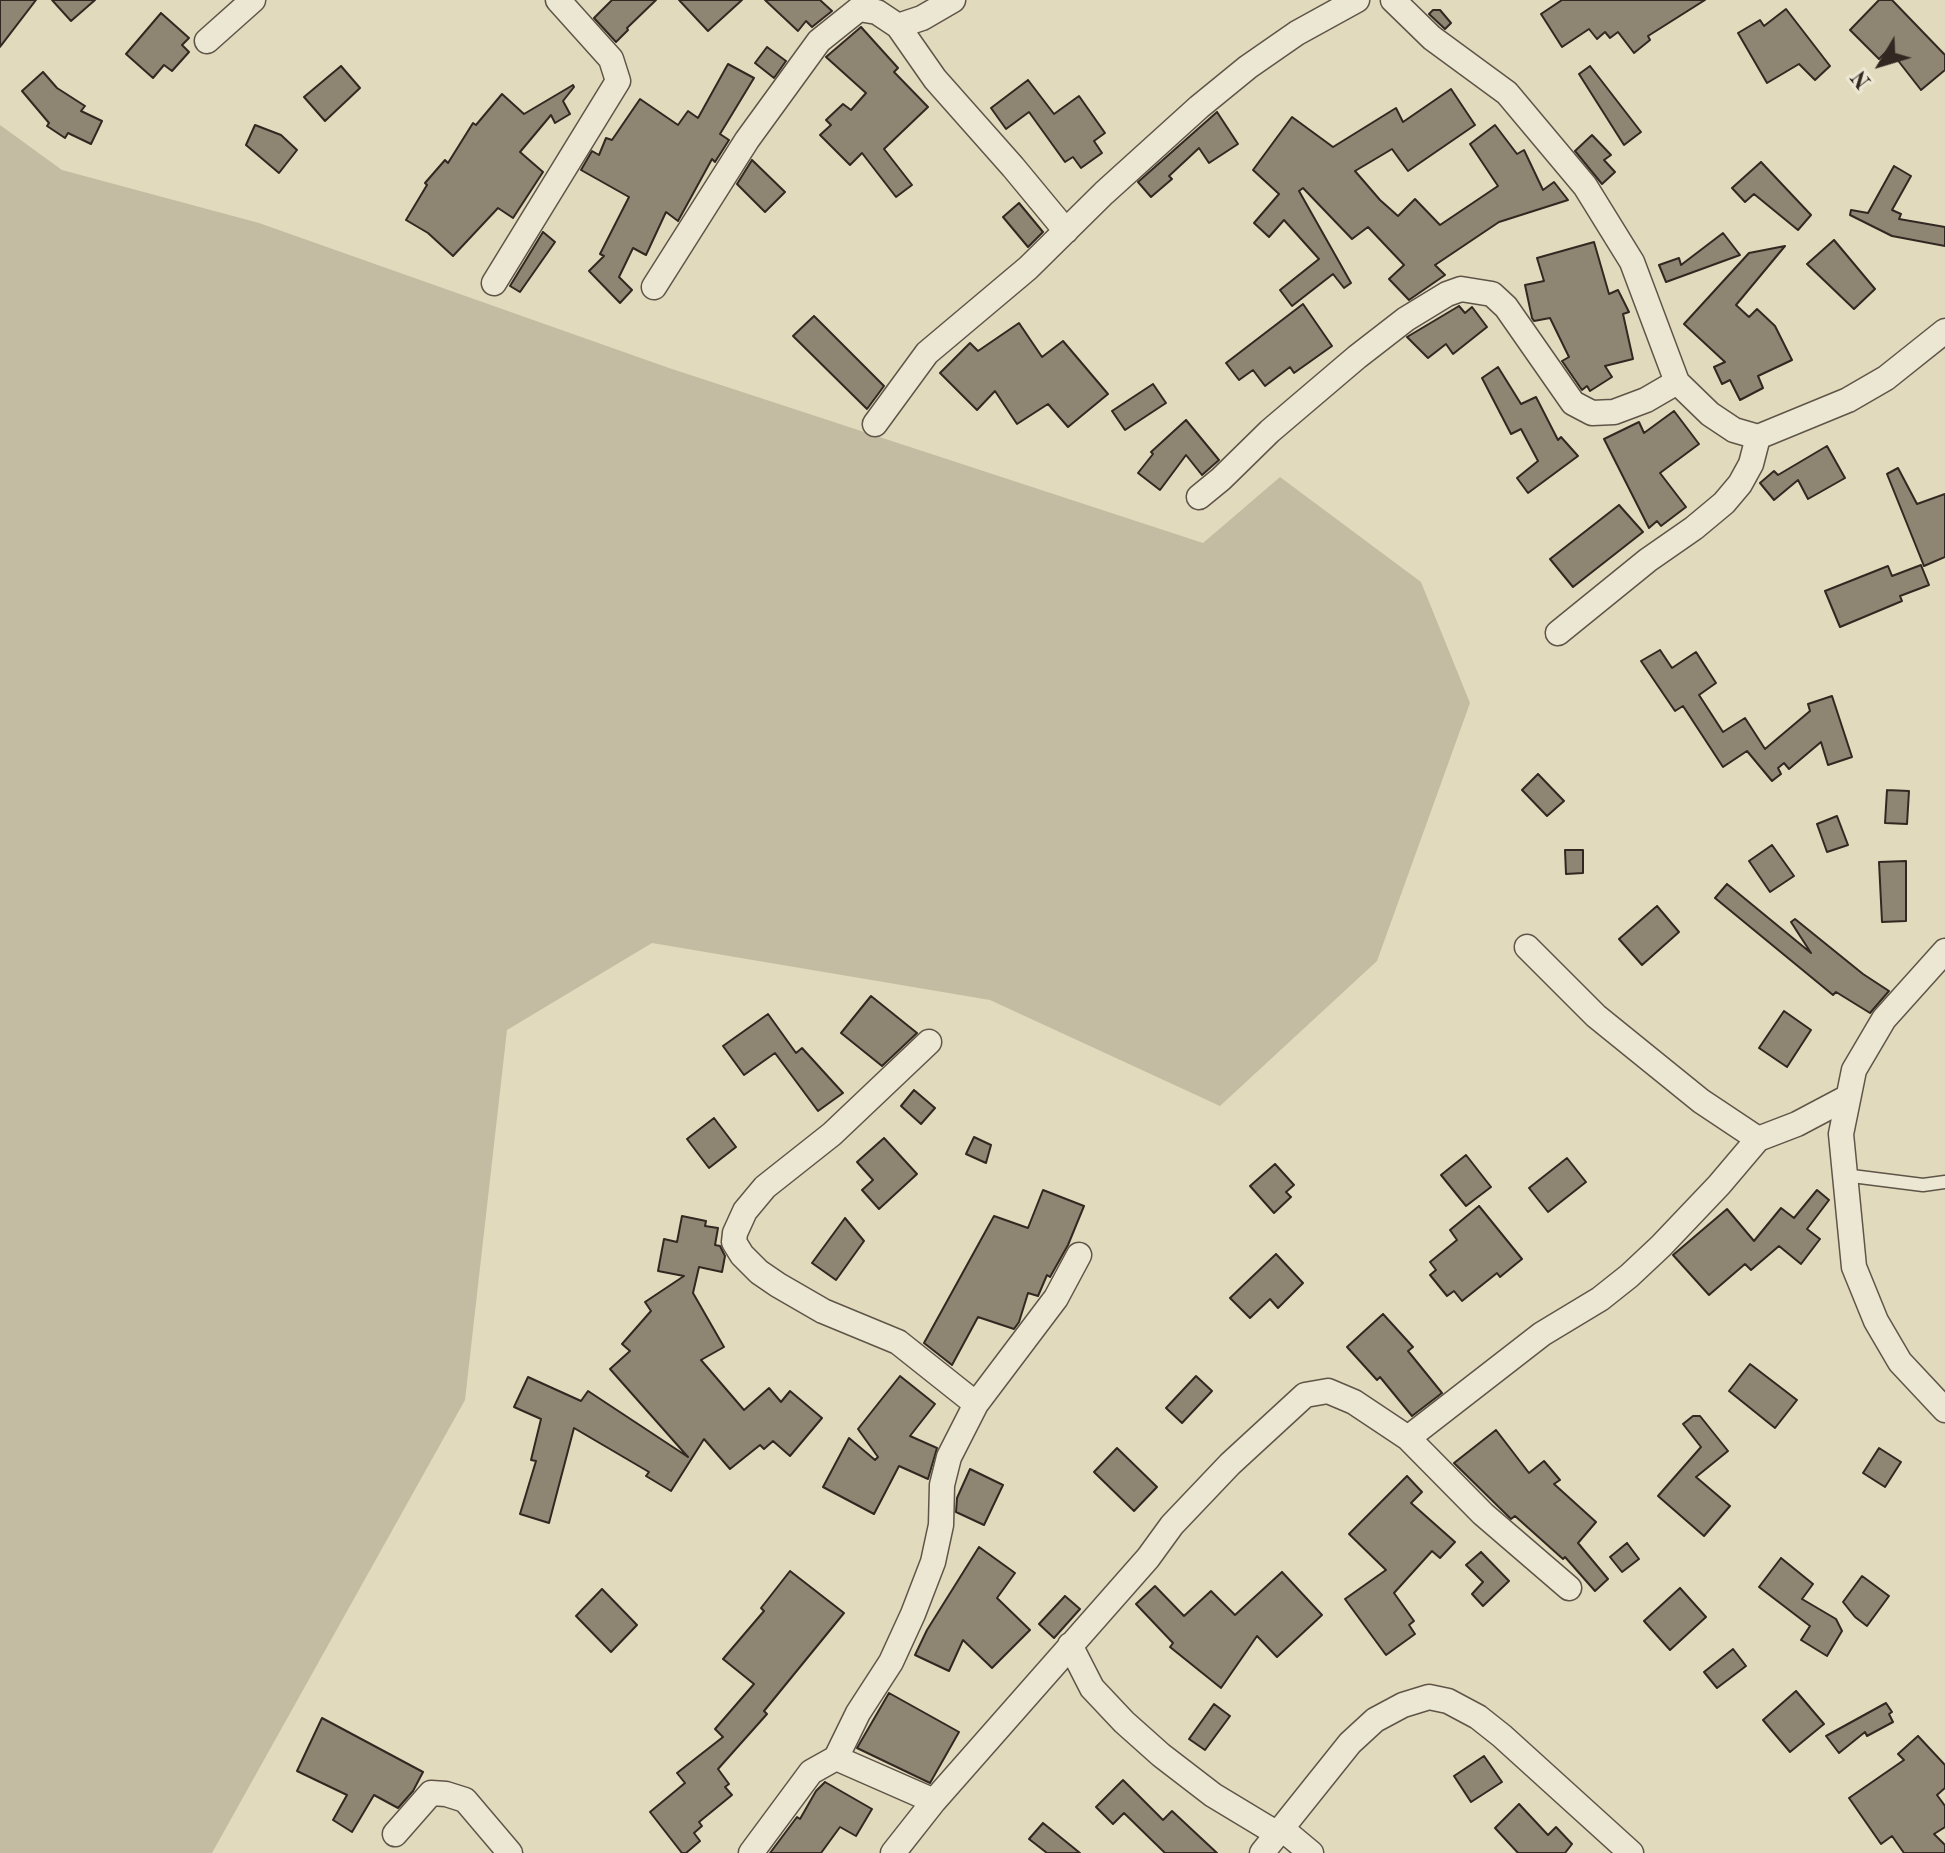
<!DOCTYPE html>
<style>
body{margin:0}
#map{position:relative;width:1945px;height:1853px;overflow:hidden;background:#e2dabc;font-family:"Old Standard TT",serif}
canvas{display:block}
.north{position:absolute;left:1841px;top:24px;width:80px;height:80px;-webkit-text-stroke:6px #ece7d3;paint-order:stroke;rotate:232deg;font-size:22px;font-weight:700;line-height:32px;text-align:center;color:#332821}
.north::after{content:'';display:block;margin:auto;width:28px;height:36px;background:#332821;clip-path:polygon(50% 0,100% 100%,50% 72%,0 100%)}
</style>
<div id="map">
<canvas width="1945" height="1853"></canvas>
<div class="north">N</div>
</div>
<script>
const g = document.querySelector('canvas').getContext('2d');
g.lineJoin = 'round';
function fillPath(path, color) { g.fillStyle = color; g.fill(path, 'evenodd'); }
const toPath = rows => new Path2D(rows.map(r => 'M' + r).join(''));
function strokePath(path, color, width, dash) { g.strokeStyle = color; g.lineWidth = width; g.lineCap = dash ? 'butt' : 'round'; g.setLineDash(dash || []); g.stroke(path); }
const green = toPath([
 [0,125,62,170,259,223,669,368,1203,543,1280,477,1421,582,1470,703,1377,961,1220,1106,990,1000,652,943,507,1030,465,1400,212,1853,0,1853]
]);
const building = toPath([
 [0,0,36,0,0,47,0,0],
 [52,0,95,0,71,21,52,0],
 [612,0,656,0,627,28,628,30,616,42,594,18,612,0],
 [679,0,742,0,708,31,679,0],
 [765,0,820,0,832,11,812,27,806,21,798,31,765,0],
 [1562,0,1705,0,1648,36,1650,40,1634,53,1618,32,1610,38,1605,32,1597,39,1589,29,1562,47,1541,14,1562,0],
 [1879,0,1892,0,1945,55,1945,70,1921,90,1889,49,1879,59,1850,30,1879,0],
 [1786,9,1830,66,1815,80,1799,64,1767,83,1738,33,1760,20,1764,26,1786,9],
 [1433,10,1440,10,1451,23,1445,29,1429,14,1433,10],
 [161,13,189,38,182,45,189,52,172,71,164,65,153,78,126,54,161,13],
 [861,27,898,68,894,72,928,107,884,149,912,185,896,197,862,153,850,165,820,135,831,125,826,120,843,104,851,110,866,93,826,57,861,27],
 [767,47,786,61,774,78,755,63,767,47],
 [728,64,754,78,720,134,729,140,715,162,712,159,678,221,666,212,646,255,633,248,619,277,632,290,620,303,589,271,604,256,600,254,629,197,581,170,592,151,599,155,606,138,612,140,640,99,678,125,688,111,698,118,728,64],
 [341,66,360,88,325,121,304,97,341,66],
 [1590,66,1641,132,1624,145,1579,74,1590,66],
 [43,72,57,88,85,106,81,111,102,121,91,144,68,133,65,138,47,126,49,123,22,91,43,72],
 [1028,80,1054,114,1079,96,1105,133,1094,141,1102,153,1081,168,1073,157,1065,162,1029,112,1006,129,991,108,1028,80],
 [573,85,574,87,563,101,570,114,555,123,551,115,520,152,543,172,513,218,498,208,453,256,428,233,406,220,427,185,425,183,445,160,448,163,473,123,476,125,502,94,524,114,573,85],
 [1451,89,1475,125,1408,171,1392,149,1355,171,1380,200,1398,216,1415,199,1440,225,1498,186,1470,144,1495,125,1517,154,1524,150,1543,190,1554,182,1568,200,1499,222,1435,265,1445,275,1409,300,1389,279,1404,265,1368,227,1352,239,1303,188,1299,191,1351,283,1344,288,1333,274,1292,306,1280,290,1319,259,1284,220,1269,237,1254,223,1279,194,1253,170,1292,117,1333,147,1396,108,1403,122,1451,89],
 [1217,112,1238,144,1209,163,1199,148,1169,176,1172,179,1151,197,1138,182,1217,112],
 [255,125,281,135,297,150,279,173,246,145,255,125],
 [1592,135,1611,155,1604,160,1615,172,1602,184,1575,151,1592,135],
 [752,160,785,192,765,212,737,184,752,160],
 [1761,162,1811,215,1798,230,1754,194,1745,202,1732,188,1761,162],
 [1894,166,1911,176,1892,210,1901,214,1899,219,1945,227,1945,246,1892,236,1850,215,1851,210,1868,213,1894,166],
 [1019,203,1043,232,1028,247,1003,217,1019,203],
 [543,232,555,242,520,292,510,286,543,232],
 [1723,233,1740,255,1666,282,1659,265,1679,258,1681,265,1723,233],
 [1834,240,1875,289,1854,309,1807,264,1834,240],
 [1594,242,1609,294,1618,290,1629,312,1623,314,1633,359,1605,366,1612,377,1590,391,1587,386,1582,390,1562,361,1569,357,1550,318,1534,321,1532,318,1525,285,1544,281,1537,258,1594,242],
 [1785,246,1736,305,1749,317,1757,309,1775,326,1792,360,1758,376,1763,388,1740,400,1730,380,1722,384,1714,367,1725,362,1684,324,1749,253,1785,246],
 [1303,304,1332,346,1294,373,1290,367,1265,386,1253,370,1239,380,1226,363,1303,304],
 [1459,306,1465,313,1472,307,1487,327,1453,354,1446,344,1428,358,1407,337,1459,306],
 [814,316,884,386,867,409,793,336,814,316],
 [1019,323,1042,357,1063,341,1108,394,1068,427,1048,404,1017,424,995,391,977,410,940,373,970,343,978,351,1019,323],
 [1498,367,1521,404,1536,397,1558,440,1561,437,1578,456,1528,493,1517,478,1538,461,1521,429,1511,434,1482,378,1498,367],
 [1153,384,1166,403,1125,430,1112,411,1153,384],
 [1674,411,1699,444,1660,473,1686,507,1661,526,1657,521,1649,528,1604,439,1639,422,1644,433,1674,411],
 [1186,420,1219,460,1202,475,1186,455,1160,490,1138,473,1153,454,1151,452,1186,420],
 [1827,446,1845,478,1808,499,1798,480,1774,500,1760,483,1774,471,1778,475,1827,446],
 [1898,468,1917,504,1945,494,1945,557,1924,566,1887,474,1898,468],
 [1619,505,1643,532,1573,587,1550,559,1619,505],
 [1921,565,1929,585,1900,596,1902,601,1840,627,1825,591,1888,566,1892,576,1921,565],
 [1660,650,1672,668,1696,652,1716,683,1699,695,1723,732,1745,718,1765,749,1810,711,1808,704,1832,696,1852,757,1828,765,1821,742,1789,769,1784,763,1778,768,1781,774,1772,781,1747,751,1723,767,1683,706,1675,711,1641,661,1660,650],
 [1538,774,1564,801,1547,816,1522,790,1538,774],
 [1887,790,1909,791,1907,824,1885,823,1887,790],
 [1837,816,1848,845,1827,852,1817,824,1837,816],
 [1772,845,1794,876,1770,892,1749,861,1772,845],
 [1565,850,1583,850,1583,873,1566,874,1565,850],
 [1906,861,1906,921,1882,922,1879,862,1906,861],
 [1727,884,1811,953,1791,922,1795,919,1863,974,1889,991,1870,1013,1836,992,1833,995,1715,898,1727,884],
 [1657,906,1679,932,1642,965,1619,939,1657,906],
 [871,996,917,1033,882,1066,841,1033,871,996],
 [1784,1011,1811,1030,1787,1067,1759,1048,1784,1011],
 [768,1014,796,1053,802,1048,843,1093,818,1111,775,1053,744,1075,723,1046,768,1014],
 [914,1090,935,1108,921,1124,901,1106,914,1090],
 [714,1118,736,1147,709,1168,687,1139,714,1118],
 [974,1137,991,1145,986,1163,966,1154,974,1137],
 [884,1138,917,1174,879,1209,862,1190,873,1180,857,1162,884,1138],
 [1466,1155,1491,1187,1466,1206,1441,1175,1466,1155],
 [1567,1158,1586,1182,1548,1212,1529,1188,1567,1158],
 [1275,1164,1294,1185,1286,1192,1291,1197,1274,1213,1250,1186,1275,1164],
 [1043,1190,1084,1206,1068,1245,1050,1277,1047,1275,1038,1296,1028,1293,1019,1322,1014,1329,978,1317,952,1365,924,1343,994,1216,1028,1228,1043,1190],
 [1817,1190,1829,1200,1807,1229,1820,1239,1801,1264,1779,1246,1751,1270,1745,1264,1709,1295,1673,1255,1727,1209,1754,1241,1781,1208,1794,1218,1817,1190],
 [1479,1206,1522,1259,1500,1277,1497,1273,1462,1301,1454,1291,1447,1296,1430,1275,1436,1270,1430,1262,1457,1240,1450,1230,1479,1206],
 [682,1216,706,1221,705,1226,718,1228,715,1245,720,1246,725,1256,722,1272,699,1267,693,1293,724,1347,701,1360,744,1410,769,1388,781,1402,790,1391,822,1418,790,1456,773,1441,764,1449,760,1445,730,1469,704,1439,671,1491,646,1476,649,1472,574,1428,549,1523,520,1514,536,1461,531,1460,541,1419,514,1407,528,1377,581,1401,588,1391,688,1457,610,1369,630,1351,622,1344,651,1311,645,1302,684,1276,658,1271,664,1239,677,1242,682,1216],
 [845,1218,864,1241,836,1280,812,1263,845,1218],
 [1276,1254,1303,1283,1278,1308,1270,1299,1250,1318,1230,1298,1276,1254],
 [1383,1314,1413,1347,1408,1351,1442,1393,1412,1416,1380,1377,1377,1380,1347,1347,1383,1314],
 [1750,1364,1797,1400,1775,1428,1729,1391,1750,1364],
 [900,1376,935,1404,910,1436,937,1448,928,1479,899,1466,874,1514,823,1487,849,1438,875,1460,878,1457,858,1429,900,1376],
 [1196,1376,1212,1391,1182,1423,1166,1408,1196,1376],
 [1693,1416,1700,1416,1728,1451,1696,1477,1730,1506,1704,1536,1658,1496,1701,1447,1683,1424,1693,1416],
 [1496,1430,1529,1473,1544,1461,1560,1480,1554,1484,1596,1522,1578,1543,1608,1579,1595,1591,1565,1557,1563,1559,1515,1516,1511,1519,1454,1463,1496,1430],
 [1117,1448,1157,1487,1134,1511,1094,1472,1117,1448],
 [1879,1448,1901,1462,1885,1487,1863,1473,1879,1448],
 [970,1469,1003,1485,984,1525,956,1512,957,1498,970,1469],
 [1407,1476,1422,1492,1411,1503,1455,1542,1440,1558,1432,1551,1394,1593,1414,1621,1409,1625,1415,1634,1386,1655,1345,1599,1386,1570,1349,1534,1407,1476],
 [1627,1543,1639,1559,1622,1572,1610,1557,1627,1543],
 [979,1547,1015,1573,997,1598,1030,1630,992,1668,963,1640,949,1671,915,1655,927,1630,979,1547],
 [1481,1552,1509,1581,1483,1606,1472,1594,1483,1582,1466,1565,1481,1552],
 [1781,1558,1813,1584,1802,1599,1836,1619,1842,1631,1827,1656,1801,1640,1810,1626,1759,1587,1781,1558],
 [790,1571,844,1613,764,1711,767,1714,718,1769,729,1784,725,1787,732,1795,699,1822,702,1826,694,1833,700,1841,686,1853,682,1853,650,1812,685,1783,677,1773,723,1737,715,1729,754,1684,723,1659,764,1611,761,1608,790,1571],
 [1282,1572,1322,1615,1277,1657,1257,1636,1221,1688,1170,1647,1173,1643,1136,1604,1155,1586,1184,1616,1211,1591,1235,1615,1282,1572],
 [1862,1576,1889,1596,1867,1626,1855,1617,1843,1602,1862,1576],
 [1680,1588,1706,1617,1670,1650,1644,1621,1680,1588],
 [602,1589,637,1625,611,1652,576,1616,602,1589],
 [1065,1596,1080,1609,1054,1638,1039,1624,1065,1596],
 [1733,1649,1746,1666,1717,1688,1704,1672,1733,1649],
 [1796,1691,1824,1724,1790,1752,1763,1720,1796,1691],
 [889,1693,959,1732,930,1783,857,1748,889,1693],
 [1886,1703,1892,1712,1889,1714,1893,1722,1867,1736,1865,1732,1839,1753,1826,1736,1886,1703],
 [1214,1704,1230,1716,1205,1750,1189,1739,1214,1704],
 [322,1718,423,1772,413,1791,398,1808,374,1795,352,1832,333,1820,347,1795,297,1771,322,1718],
 [1918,1736,1945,1765,1945,1788,1937,1795,1945,1806,1945,1827,1934,1834,1945,1845,1945,1853,1904,1853,1892,1836,1881,1844,1849,1798,1904,1760,1898,1754,1918,1736],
 [1484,1756,1502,1782,1471,1802,1454,1776,1484,1756],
 [1123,1780,1163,1820,1172,1811,1217,1853,1165,1853,1124,1813,1113,1824,1096,1807,1123,1780],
 [825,1782,872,1809,856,1836,840,1827,821,1853,770,1853,797,1817,800,1819,816,1791,825,1782],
 [1519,1804,1548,1835,1556,1827,1572,1844,1565,1853,1518,1853,1495,1828,1519,1804],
 [1043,1823,1080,1853,1047,1853,1029,1839,1043,1823]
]);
const service = toPath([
 [1844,1175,1923,1185,1945,1182]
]);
const minor = toPath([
 [1393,0,1432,38,1507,93,1585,186,1632,262,1677,382,1710,414,1734,430,1758,437,1848,400,1886,378,1945,331],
 [898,26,922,18,953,0],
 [207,41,253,0],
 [494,283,618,81,611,59,558,0],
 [654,287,747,140,819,41,859,9,877,12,898,26,935,79,1013,167,1066,231],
 [875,424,927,353,1028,268,1104,193,1199,107,1248,67,1297,33,1357,0],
 [1199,497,1221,479,1270,431,1357,357,1406,319,1447,294,1461,289,1492,294,1506,307,1573,403,1592,413,1614,412,1646,400,1677,382],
 [1558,633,1648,560,1694,528,1724,503,1740,484,1751,464,1758,437],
 [1527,947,1596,1016,1701,1101,1758,1139],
 [1945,951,1884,1019,1854,1070,1841,1134,1854,1267,1876,1321,1900,1362,1945,1410],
 [929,1042,832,1134,765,1187,745,1211,735,1233,734,1242,742,1255,759,1272,778,1285,823,1311,898,1342,976,1404],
 [1408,1438,1542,1334,1600,1299,1629,1276,1661,1246,1719,1185,1758,1139,1797,1124,1848,1097],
 [1070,1645,1092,1688,1124,1722,1161,1755,1213,1795,1276,1833],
 [836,1758,858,1713,891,1662,913,1614,933,1562,941,1525,942,1485,949,1457,976,1404,1056,1298,1079,1255],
 [1281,1828,1311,1853],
 [395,1834,431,1793,446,1794,465,1800,510,1853],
 [751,1853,811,1772,836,1758,934,1801],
 [893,1853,934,1801,1148,1558,1172,1525,1230,1464,1305,1395,1328,1391,1354,1402,1408,1438,1483,1514,1569,1588],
 [1262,1853,1350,1743,1375,1720,1403,1705,1429,1697,1448,1701,1478,1717,1502,1736,1631,1853]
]);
fillPath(green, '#c4bca2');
fillPath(building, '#8e8572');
strokePath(building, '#332821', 2);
strokePath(service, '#5f5448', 15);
strokePath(minor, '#5f5448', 27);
strokePath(service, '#ece7d3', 12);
strokePath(minor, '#ece7d3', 24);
</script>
